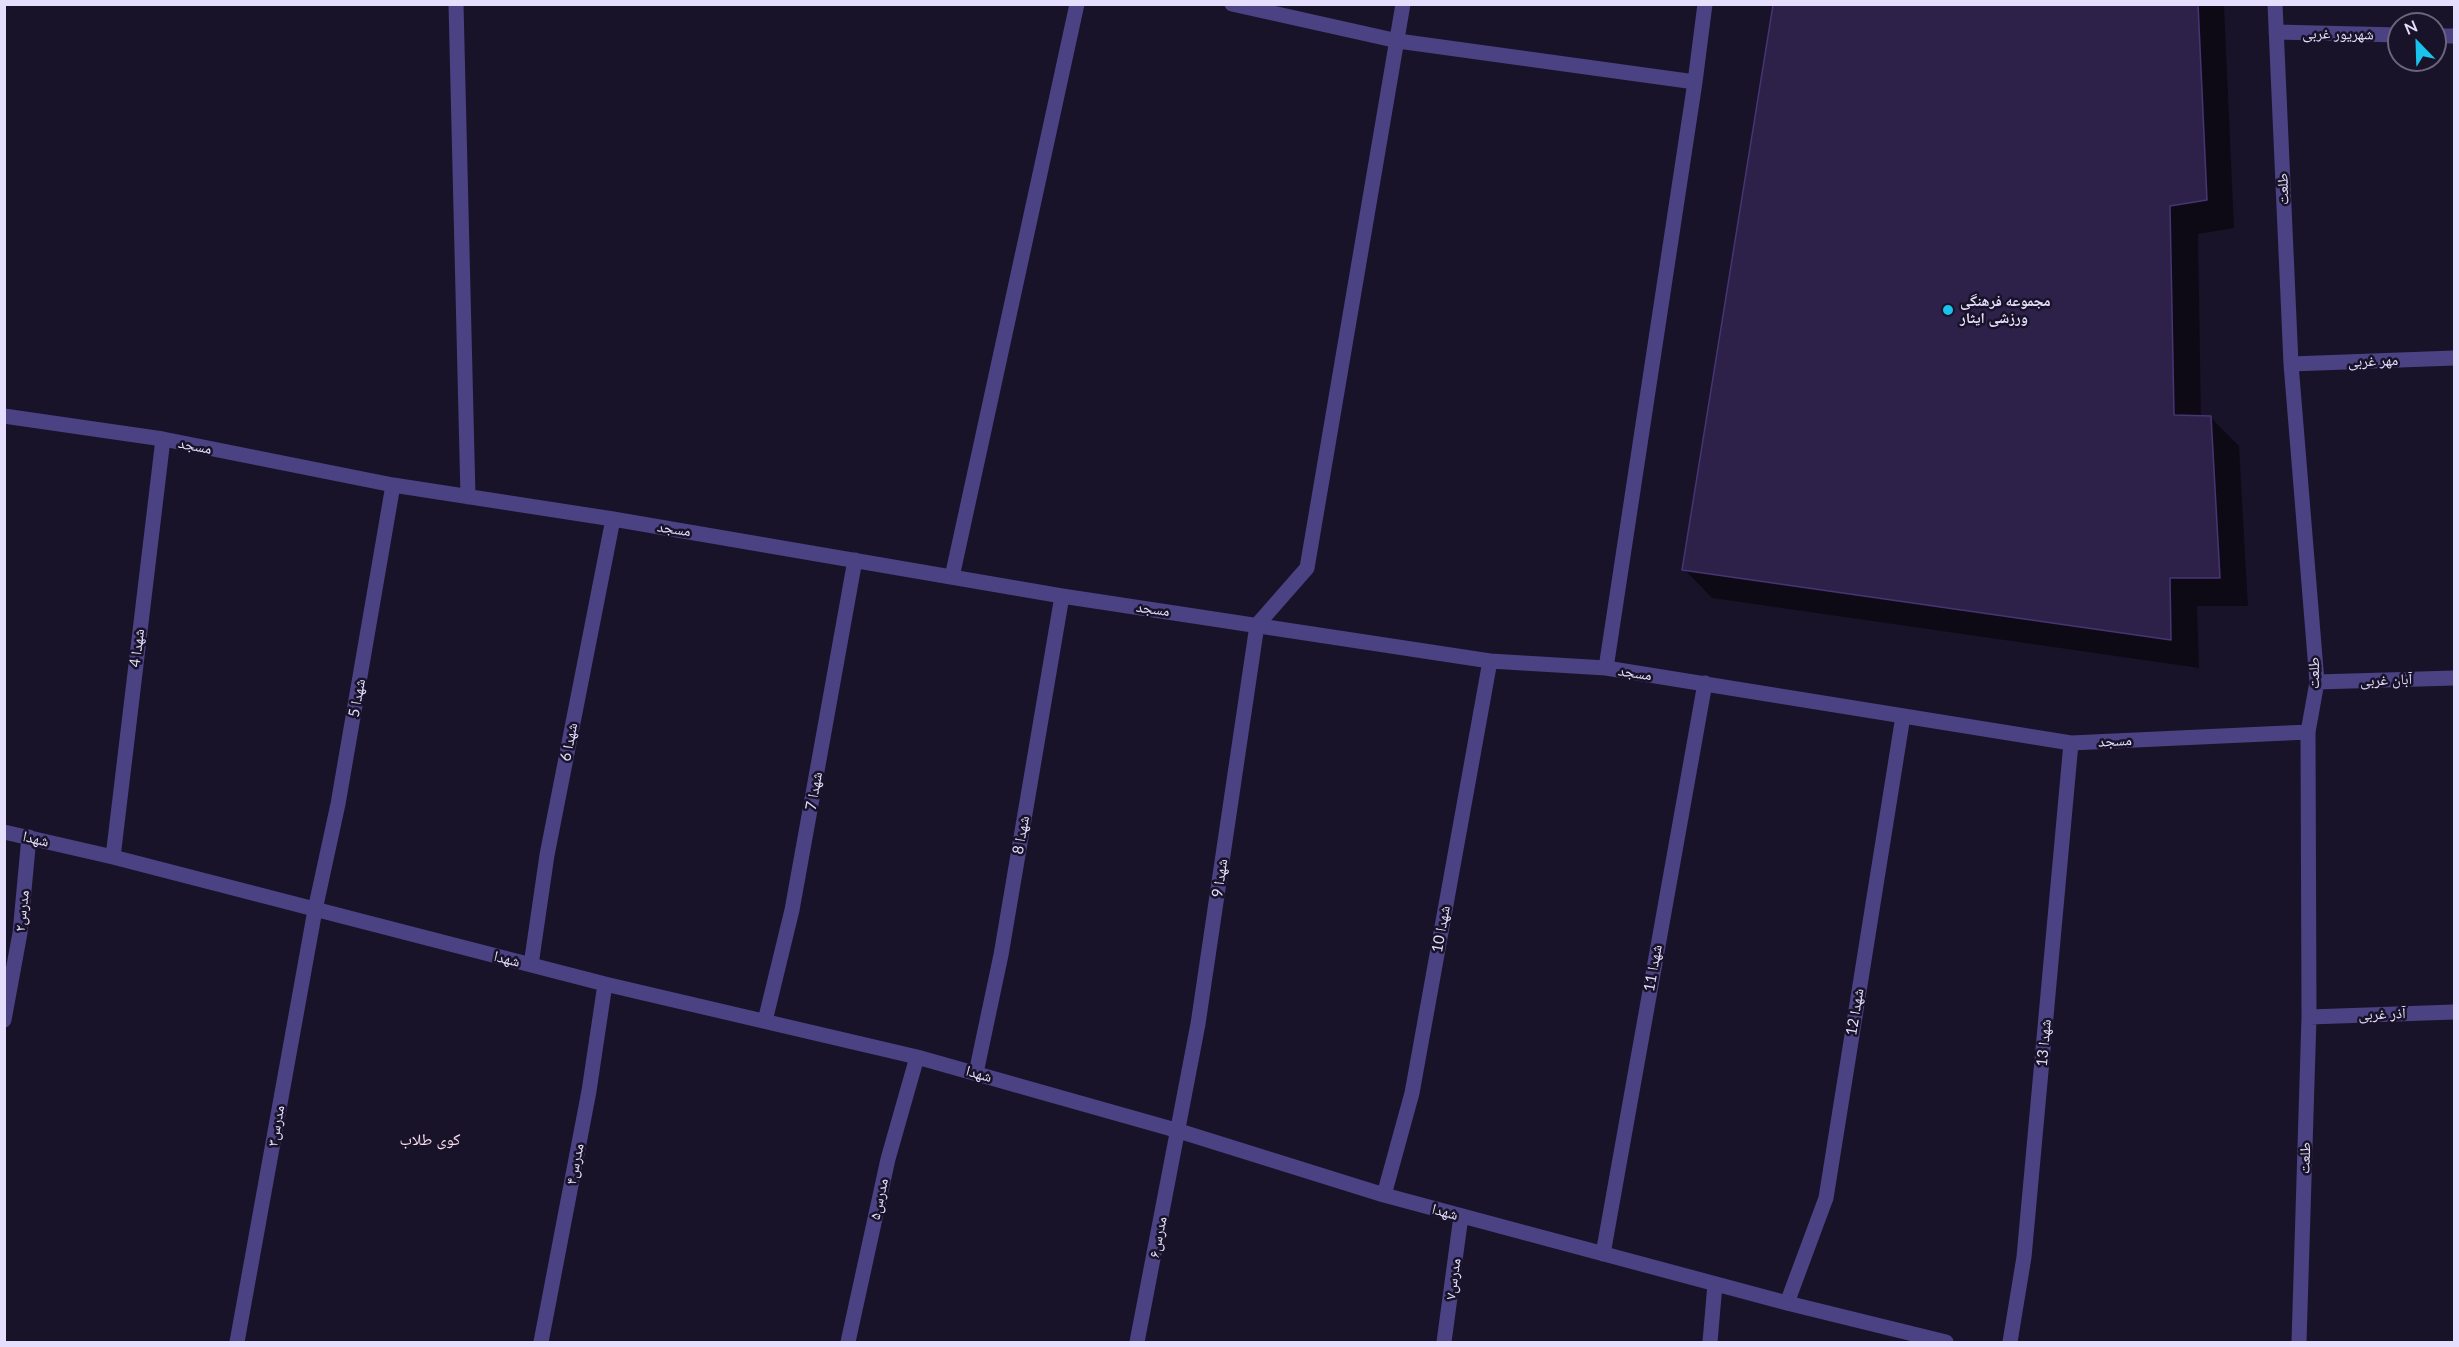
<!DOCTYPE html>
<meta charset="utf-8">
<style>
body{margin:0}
#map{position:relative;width:2459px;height:1347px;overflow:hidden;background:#191329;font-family:Lato,sans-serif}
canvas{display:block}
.frame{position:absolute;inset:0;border:6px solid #e5defc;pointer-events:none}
.north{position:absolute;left:2387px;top:12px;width:60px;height:60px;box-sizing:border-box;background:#191329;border:2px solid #6b647d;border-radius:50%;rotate:337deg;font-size:16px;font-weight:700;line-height:24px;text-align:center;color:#e5defc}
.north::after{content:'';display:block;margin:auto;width:21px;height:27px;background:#1ac3ec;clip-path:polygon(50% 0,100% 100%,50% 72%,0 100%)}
</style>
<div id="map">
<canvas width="2459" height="1347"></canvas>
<div class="frame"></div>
<div class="north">N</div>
</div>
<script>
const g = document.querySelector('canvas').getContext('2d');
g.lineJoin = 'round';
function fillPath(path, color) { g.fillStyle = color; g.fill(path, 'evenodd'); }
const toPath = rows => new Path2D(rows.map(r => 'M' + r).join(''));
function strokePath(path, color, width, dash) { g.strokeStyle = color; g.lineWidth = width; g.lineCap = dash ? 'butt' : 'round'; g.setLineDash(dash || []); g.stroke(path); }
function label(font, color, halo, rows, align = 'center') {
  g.font = font + ' Lato,"Noto Naskh Arabic",sans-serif'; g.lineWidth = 5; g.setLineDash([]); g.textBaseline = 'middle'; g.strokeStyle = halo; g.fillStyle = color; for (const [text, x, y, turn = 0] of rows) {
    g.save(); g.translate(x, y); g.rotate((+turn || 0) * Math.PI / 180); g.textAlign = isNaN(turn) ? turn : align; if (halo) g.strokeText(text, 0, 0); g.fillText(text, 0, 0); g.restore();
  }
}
const shadow = toPath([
 [1776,4,2224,4,2234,228,2198,234,2201,417,2210,417,2239,446,2248,606,2197,606,2199,668,1712,598,1684,569]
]);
const building = toPath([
 [2198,4,2207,200,2170,206,2174,415,2211,416,2220,578,2170,578,2171,640,1682,570,1773,5,2198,4]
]);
const minor = toPath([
 [456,4,468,497],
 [1232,4,1398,41,1695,82],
 [2275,4,2291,364,2317,682,2308,732,2309,1017,2299,1342],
 [2276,32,2399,35],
 [2435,36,2454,36],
 [2291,364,2454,358],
 [4,416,163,439,393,485,613,519,1062,596,1490,661,1606,668,2071,743,2308,732],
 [952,577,1077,4],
 [1606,668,1695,82,1705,4],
 [2317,682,2454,678],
 [4,832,113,857,605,984,917,1057,1179,1131,1384,1195,1787,1303,1946,1342],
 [113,857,163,439],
 [531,965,547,855,613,519],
 [2309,1017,2454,1012],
 [4,1020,20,933,29,837],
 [765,1021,792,910,855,560],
 [976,1073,1001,955,1062,596],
 [1384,1195,1412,1093,1490,661],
 [1603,1254,1705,683],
 [1787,1303,1826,1198,1903,716],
 [237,1342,315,910,338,804,393,485],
 [541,1342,589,1091,605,984],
 [848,1342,888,1159,917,1057],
 [1137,1342,1198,1024,1257,625,1307,568,1403,4],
 [1444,1342,1461,1216],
 [1710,1342,1715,1284],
 [2010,1342,2024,1257,2071,743]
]);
const markers = [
 [1948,310,6,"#1ac3ec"]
];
const streetNames = [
 ["شهریور غربی",2338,34,1],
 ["طلعت",2283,189,-92],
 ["مهر غربی",2373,361,-2],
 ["مسجد",195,446,11],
 ["مسجد",674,529,9],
 ["مسجد",1153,609,8],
 ["شهدا 4",137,648,-83],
 ["مسجد",1635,673,9],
 ["طلعت",2314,673,-90],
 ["آبان غربی",2386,680,-2],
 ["شهدا 5",357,698,-80],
 ["مسجد",2115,741,-3],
 ["شهدا 6",569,742,-79],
 ["شهدا 7",814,791,-80],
 ["شهدا 8",1021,835,-80],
 ["شهدا",36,839,13],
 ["شهدا 9",1220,878,-82],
 ["مدرس۲",22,911,-84],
 ["شهدا 10",1441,929,-80],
 ["شهدا",507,959,14],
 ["شهدا 11",1653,968,-80],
 ["شهدا 12",1855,1012,-81],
 ["آذر غربی",2382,1014,-2],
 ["شهدا 13",2044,1043,-85],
 ["شهدا",979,1074,16],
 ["مدرس۳",276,1126,-80],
 ["طلعت",2305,1158,-88],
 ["مدرس۴",575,1164,-79],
 ["مدرس۵",879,1199,-78],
 ["شهدا",1445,1212,15],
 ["مدرس۶",1158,1237,-79],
 ["مدرس۷",1453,1279,-82]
];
const poiNames = [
 ["مجموعه فرهنگی",1960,301],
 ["ورزشی ایثار",1960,318]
];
const neighbourhoodNames = [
 ["کوی طلاب",430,1140]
];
fillPath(shadow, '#0007');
fillPath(building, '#2d2149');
strokePath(building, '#473573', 1.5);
strokePath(minor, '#4b4284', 15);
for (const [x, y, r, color] of markers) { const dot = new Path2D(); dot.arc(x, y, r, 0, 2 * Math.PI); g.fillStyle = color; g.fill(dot); strokePath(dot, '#191329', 2); }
label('15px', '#e5defc', '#191329', streetNames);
label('bold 15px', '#e5defc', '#191329', poiNames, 'left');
label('16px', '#fce0ef', '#191329', neighbourhoodNames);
</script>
